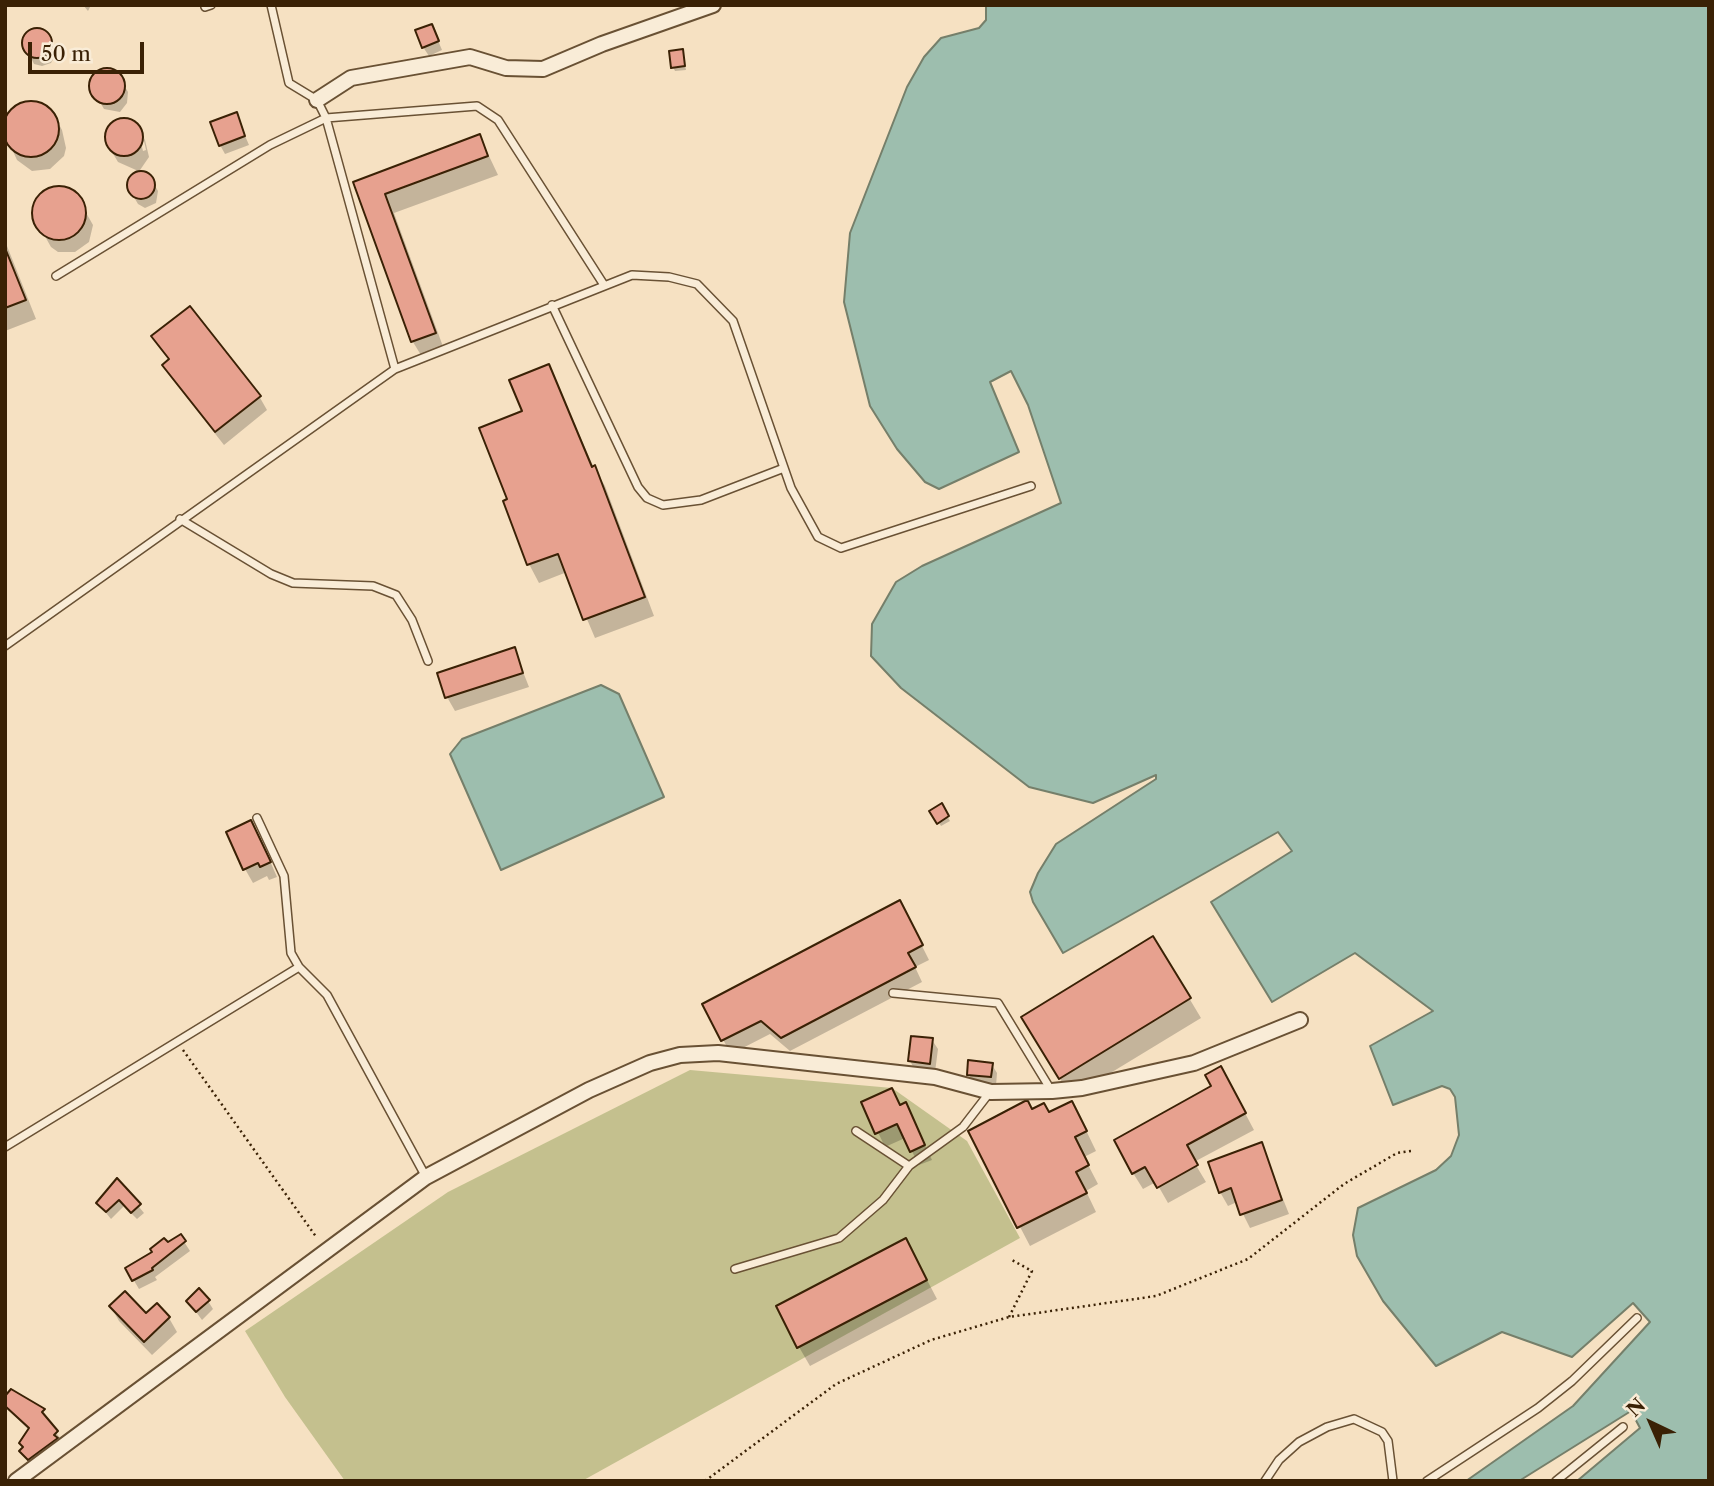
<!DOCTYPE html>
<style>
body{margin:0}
#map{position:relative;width:1714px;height:1486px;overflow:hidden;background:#f6e1c2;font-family:"Libre Caslon Text",serif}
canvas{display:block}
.frame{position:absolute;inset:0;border:7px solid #3a2105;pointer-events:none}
.north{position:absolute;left:1616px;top:1388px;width:70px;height:70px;-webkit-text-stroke:5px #f9ecd7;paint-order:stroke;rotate:316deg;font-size:19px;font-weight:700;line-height:28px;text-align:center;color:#3a2105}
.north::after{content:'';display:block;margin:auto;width:24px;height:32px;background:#3a2105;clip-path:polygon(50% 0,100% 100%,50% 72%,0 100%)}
.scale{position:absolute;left:28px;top:42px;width:116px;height:32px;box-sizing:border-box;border:4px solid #3a2105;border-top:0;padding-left:9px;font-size:21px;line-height:24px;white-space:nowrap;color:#3a2105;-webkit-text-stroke:5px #f9ecd7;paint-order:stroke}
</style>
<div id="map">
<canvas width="1714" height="1486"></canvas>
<div class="frame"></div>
<div class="north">N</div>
<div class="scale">50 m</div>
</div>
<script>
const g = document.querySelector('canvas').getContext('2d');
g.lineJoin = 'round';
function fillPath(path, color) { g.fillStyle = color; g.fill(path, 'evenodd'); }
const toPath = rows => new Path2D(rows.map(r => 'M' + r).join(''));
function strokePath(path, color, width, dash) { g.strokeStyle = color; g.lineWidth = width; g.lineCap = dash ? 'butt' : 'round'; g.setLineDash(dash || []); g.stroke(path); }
const green = toPath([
 [690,1070,892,1088,967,1141,1020,1238,582,1481,345,1481,285,1397,245,1331,448,1192]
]);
const water = toPath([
 [986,5,1709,5,1709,1481,1577,1481,1640,1428,1631,1411,1519,1481,1466,1481,1573,1406,1650,1322,1633,1303,1572,1357,1502,1332,1436,1366,1383,1301,1357,1256,1353,1235,1358,1208,1436,1170,1451,1156,1459,1135,1455,1097,1450,1089,1442,1086,1393,1105,1370,1046,1433,1011,1355,953,1272,1002,1211,902,1292,851,1278,832,1063,953,1033,902,1030,892,1038,873,1056,844,1156,779,1156,775,1093,803,1029,787,901,688,871,656,872,624,896,582,922,566,1061,503,1028,405,1011,371,990,382,1019,452,939,489,925,482,897,449,870,406,844,302,850,233,907,87,924,57,941,38,979,28,986,20,986,5],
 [601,685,619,694,664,797,501,870,450,754,462,739,601,685]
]);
const shadow = toPath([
 [91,5,88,11,83,5],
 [432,26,442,50,429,56,423,47],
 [34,29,47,33,52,43,55,56,51,63,42,66,34,64,23,42,27,34],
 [682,51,686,70,675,71,673,67],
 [107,70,117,73,128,92,127,103,120,112,104,109,91,87,97,73],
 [34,102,41,104,54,115,62,130,66,148,64,156,50,169,32,171,17,160,5,134,5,123,11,110,17,105],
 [236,115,249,145,225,154,220,145],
 [118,120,126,120,136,125,142,135,139,135,143,151,146,150,143,136,145,140,149,157,138,173,148,174,158,191,156,203,145,208,138,204,128,187,136,170,118,162,109,147,106,136],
 [480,137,498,175,394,213,445,352,424,360,413,342,355,183],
 [55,188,76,195,93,225,89,242,75,252,58,252,51,247,34,217,36,201],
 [5,241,36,319,5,331],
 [153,337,259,396,267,410,224,445,172,379,164,365,170,361],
 [549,366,594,468,605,486,654,616,595,638,567,572,539,583,529,564,505,502,509,500,524,412],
 [514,649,529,687,455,711,447,697],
 [941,806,950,821,941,826,932,811],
 [259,836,277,877,269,880,267,876,253,883,245,869],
 [907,916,929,960,915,967,922,982,790,1051,770,1034,731,1054,704,1005],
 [1153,938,1201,1018,1071,1097,1034,1036],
 [932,1040,938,1049,935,1072,915,1070,910,1061],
 [992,1065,997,1073,996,1086,974,1083,969,1075],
 [1230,1085,1254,1130,1194,1162,1206,1182,1168,1203,1156,1182,1143,1189,1133,1173],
 [864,1103,906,1105,932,1160,919,1165,905,1138,885,1147],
 [1032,1111,1082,1122,1096,1151,1084,1157,1098,1184,1086,1191,1096,1212,1030,1246,970,1131],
 [1261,1144,1289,1214,1250,1228,1237,1202,1228,1206,1220,1192],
 [118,1181,144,1213,137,1219,124,1206,111,1219,98,1203],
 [181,1237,190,1251,155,1277,157,1280,139,1289,127,1269],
 [916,1259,937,1299,810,1366,799,1347],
 [188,1301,208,1301,213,1309,202,1320],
 [111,1307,169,1318,177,1332,152,1355,119,1321],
 [12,1391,43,1411,45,1418,60,1438,57,1441,59,1445,32,1465,21,1451,29,1430,5,1407,5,1398]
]);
const building = toPath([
 [432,24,439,41,422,48,415,30,432,24],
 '22 43a15 15 0 1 1 30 0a15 15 0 1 1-30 0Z',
 [683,49,685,66,671,68,669,51,683,49],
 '89 86a18 18 0 1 1 36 0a18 18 0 1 1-36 0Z',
 '3 129a28 28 0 1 1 56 0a28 28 0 1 1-56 0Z',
 [237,112,245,136,219,146,210,122,237,112],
 '105 137a19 19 0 1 1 38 0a19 19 0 1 1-38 0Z',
 [480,134,488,156,385,194,436,333,411,342,353,182,480,134],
 '127 185a14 14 0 1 1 28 0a14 14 0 1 1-28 0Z',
 '32 213a27 27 0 1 1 54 0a27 27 0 1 1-54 0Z',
 [5,248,26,300,5,308,5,248],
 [190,306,261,396,215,432,162,365,169,359,151,336,190,306],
 [549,364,592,467,595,465,645,597,583,620,558,554,527,565,503,501,507,499,479,428,522,411,509,380,549,364],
 [515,647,523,673,445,698,437,673,515,647],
 [942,803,949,816,937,824,929,811,942,803],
 [251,820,271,862,260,867,258,863,243,870,226,832,251,820],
 [900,900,923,945,908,953,916,967,781,1038,761,1021,721,1041,702,1004,900,900],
 [1153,936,1191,998,1059,1079,1021,1017,1153,936],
 [911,1036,933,1038,930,1064,908,1061,911,1036],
 [968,1060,993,1063,991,1077,967,1075,968,1060],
 [1221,1066,1246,1113,1187,1145,1198,1165,1157,1188,1145,1167,1132,1174,1114,1140,1211,1086,1205,1075,1221,1066],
 [892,1088,900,1105,906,1102,925,1145,910,1152,897,1124,875,1134,861,1102,892,1088],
 [1025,1101,1028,1101,1032,1109,1044,1103,1049,1112,1072,1101,1087,1131,1075,1137,1089,1165,1076,1172,1087,1193,1017,1228,968,1131,1025,1101],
 [1262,1142,1282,1200,1240,1215,1231,1188,1219,1193,1208,1162,1262,1142],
 [117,1178,141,1204,131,1213,119,1200,106,1212,96,1203,117,1178],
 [181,1234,186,1241,152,1268,153,1270,132,1281,125,1268,152,1252,150,1249,164,1238,168,1242,181,1234],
 [906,1238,927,1280,797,1348,776,1306,906,1238],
 [199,1288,210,1300,196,1312,186,1301,199,1288],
 [125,1291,146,1313,157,1303,170,1317,144,1342,109,1306,125,1291],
 [11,1389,45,1409,42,1412,58,1431,54,1435,58,1438,28,1460,19,1451,23,1447,19,1443,29,1428,5,1406,5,1396,11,1389]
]);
const path = toPath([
 [183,1050,317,1238],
 [1009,1317,1032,1271,1010,1259],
 [705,1481,836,1384,931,1340,1009,1317,1156,1296,1248,1259,1344,1184,1397,1153,1411,1151]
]);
const lane = toPath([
 [271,5,289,83,317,100,326,118,395,369],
 [205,7,211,5],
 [56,276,270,145,326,118,477,106,498,120,604,285],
 [552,305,638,487,647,498,663,505,701,500,784,468],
 [180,519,271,574,293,583,373,586,396,595,412,620,428,661],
 [5,646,395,369,632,275,669,277,697,284,733,321,791,488,818,537,841,548,1031,486],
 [257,818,284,876,291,953,299,967,327,995,426,1177],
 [893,993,998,1003,1051,1090],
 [856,1131,909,1166,963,1127,990,1092],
 [5,1147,299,967],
 [735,1269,839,1238,883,1200,909,1166],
 [1265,1481,1279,1460,1299,1442,1327,1427,1354,1419,1382,1432,1388,1441,1393,1481],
 [1427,1481,1538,1408,1572,1381,1637,1318],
 [1556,1481,1623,1427]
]);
const street = toPath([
 [317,100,351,78,470,57,506,68,543,69,602,44,713,5],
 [16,1481,426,1177,589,1090,650,1063,680,1055,718,1053,935,1077,991,1092,1052,1091,1082,1088,1194,1063,1300,1020]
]);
fillPath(green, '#c4c08e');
fillPath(water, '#9dbeae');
strokePath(water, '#757f6a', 2);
fillPath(shadow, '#0003');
fillPath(building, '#e7a18f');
strokePath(building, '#3a2105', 2);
strokePath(lane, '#695134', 10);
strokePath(street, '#695134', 18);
strokePath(path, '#3a2105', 2.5, [2, 3.5]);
strokePath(lane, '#f9ecd7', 7);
strokePath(street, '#f9ecd7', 14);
</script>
